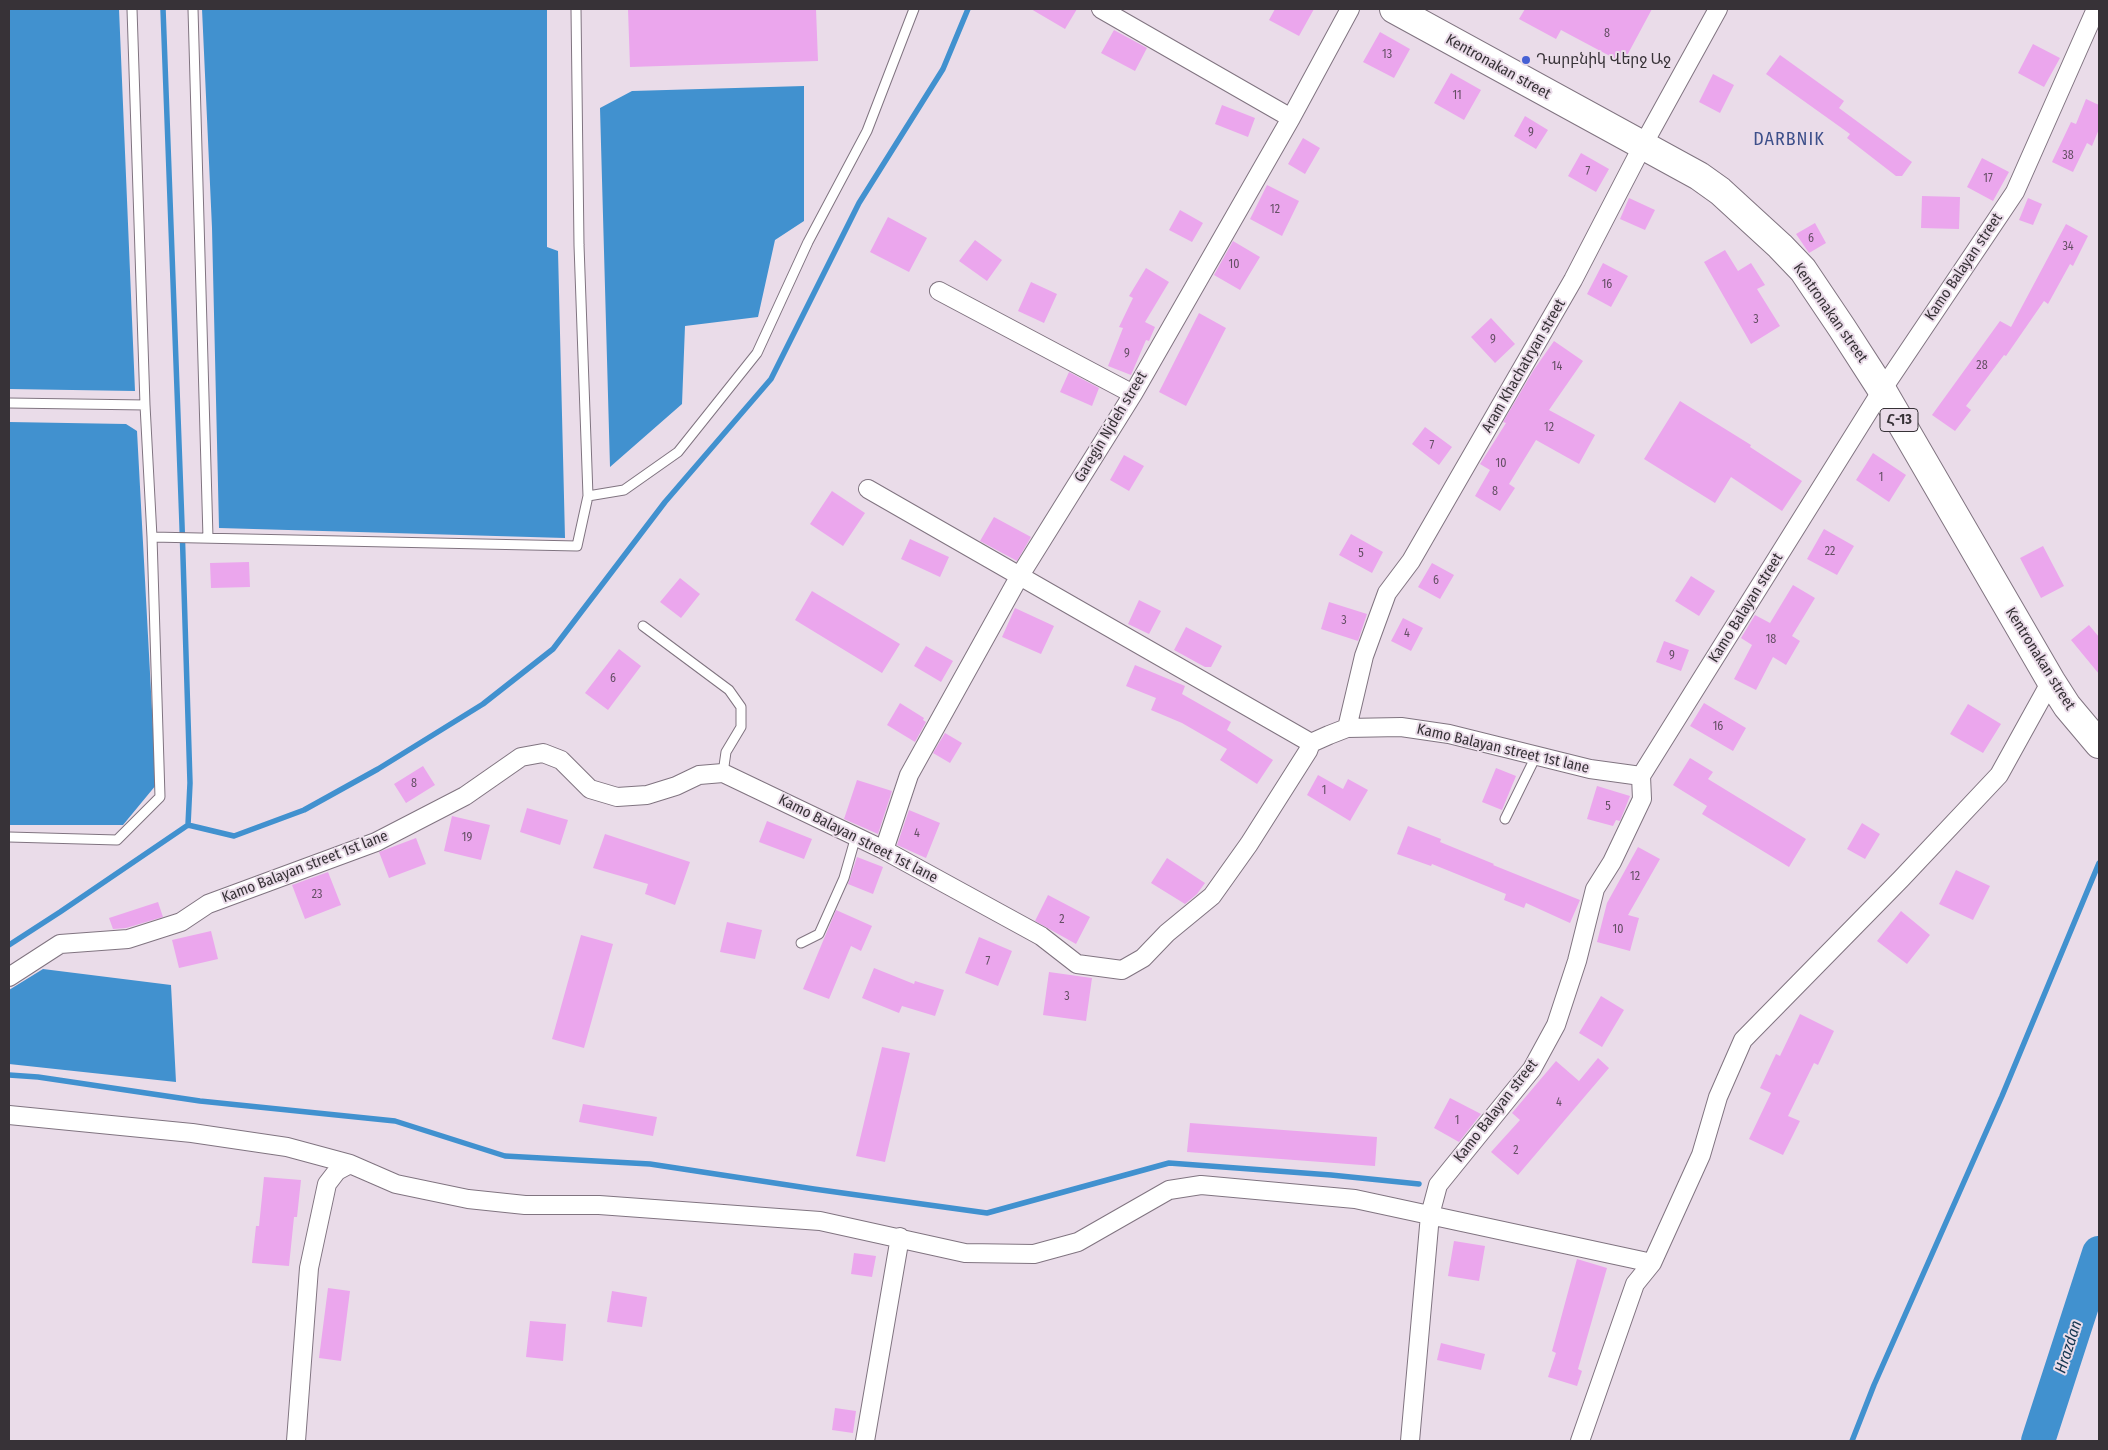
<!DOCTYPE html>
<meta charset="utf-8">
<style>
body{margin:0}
#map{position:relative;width:2108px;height:1450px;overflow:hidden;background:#eadce9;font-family:"Fira Sans Condensed",sans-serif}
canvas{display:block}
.frame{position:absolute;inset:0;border:10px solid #373237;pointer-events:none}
</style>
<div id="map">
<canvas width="2108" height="1450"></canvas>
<div class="frame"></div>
</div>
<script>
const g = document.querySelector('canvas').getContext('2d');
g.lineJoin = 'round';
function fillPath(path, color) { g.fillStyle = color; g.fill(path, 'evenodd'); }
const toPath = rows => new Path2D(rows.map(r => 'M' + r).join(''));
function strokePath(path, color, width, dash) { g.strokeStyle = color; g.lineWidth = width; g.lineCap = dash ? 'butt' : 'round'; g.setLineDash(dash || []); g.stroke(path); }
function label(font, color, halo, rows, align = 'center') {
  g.font = font + ' "Fira Sans Condensed","Noto Sans Armenian",sans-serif'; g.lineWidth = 4; g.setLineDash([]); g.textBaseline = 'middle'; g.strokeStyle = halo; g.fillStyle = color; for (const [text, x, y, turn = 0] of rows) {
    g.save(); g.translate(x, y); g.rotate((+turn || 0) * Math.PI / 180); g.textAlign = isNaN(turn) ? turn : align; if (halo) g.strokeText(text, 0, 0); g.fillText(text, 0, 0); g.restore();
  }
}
const water = toPath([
 [9,9,119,9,135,391,9,389],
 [202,9,547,9,547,247,558,251,565,538,219,528,212,228],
 [804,86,804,221,775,240,758,317,685,326,682,404,610,467,600,108,632,91],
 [9,422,126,424,137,431,156,785,123,825,9,825],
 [43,969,171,985,176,1082,9,1064,9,990]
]);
const stream = toPath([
 [163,9,182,525,190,783,188,825],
 [9,945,60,912,188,825,234,836,304,810,378,769,483,704,553,649,665,502,771,379,859,203,943,69,968,9],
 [9,1075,38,1077,200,1101,395,1121,505,1156,650,1164,814,1189,987,1213,1169,1163,1331,1175,1419,1184],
 [1852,1441,1874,1385,2002,1096,2099,863]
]);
const river = toPath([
 [2038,1441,2099,1253]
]);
const building = toPath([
 [628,9,816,9,818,61,630,67],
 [1031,9,1077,9,1065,29],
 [1275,9,1314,9,1299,36,1269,20],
 [1525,9,1652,9,1623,63,1561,30,1556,39,1519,19],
 [1114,30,1147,48,1135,71,1101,53],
 [1380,32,1410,49,1394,78,1363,62],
 [2033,44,2060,58,2044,87,2018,73],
 [1780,55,1844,101,1839,108,1912,162,1902,176,1896,176,1847,138,1850,134,1766,74],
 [1451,73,1481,90,1464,120,1434,103],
 [1713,74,1734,85,1720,113,1699,102],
 [2086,99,2099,105,2099,129,2092,146,2087,143,2073,172,2052,162,2071,122,2076,124],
 [1222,105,1255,118,1248,137,1215,124],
 [1525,116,1548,130,1536,149,1514,136],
 [1303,138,1320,148,1305,174,1288,164],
 [1581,153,1609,169,1596,192,1568,176],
 [1982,158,2009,172,1993,201,1967,187],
 [1267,185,1299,201,1282,236,1250,219],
 [1922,196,1960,197,1959,229,1921,228],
 [1629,198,1655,210,1645,230,1620,219],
 [2028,198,2042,204,2033,225,2019,220],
 [1180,210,1203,223,1192,242,1169,230],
 [888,217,927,238,909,272,870,252],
 [1815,223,1826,243,1809,253,1796,234],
 [2066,224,2088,236,2073,266,2070,264,2048,304,2044,301,2006,356,2004,355,1966,406,1971,410,1955,431,1932,415,2000,321,2011,327],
 [975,240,1002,260,987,281,959,261],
 [1233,241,1260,257,1240,290,1214,275],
 [1725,250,1738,271,1751,263,1765,285,1757,289,1780,326,1751,344,1704,262],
 [1603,263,1628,276,1611,307,1587,294],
 [1146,268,1169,282,1145,322,1155,327,1149,341,1146,340,1131,375,1108,366,1123,328,1119,327,1133,298,1129,296],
 [1031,282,1057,294,1044,323,1018,311],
 [1199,313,1226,328,1186,406,1159,392],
 [1491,318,1515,344,1495,363,1471,337],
 [1554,341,1583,361,1549,410,1595,435,1579,464,1536,440,1509,484,1515,488,1500,511,1475,496,1490,470,1480,464,1506,423,1503,422,1533,371],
 [1069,372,1099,388,1092,406,1060,392],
 [1680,401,1751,445,1750,447,1802,481,1782,511,1731,477,1715,503,1644,459],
 [1425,427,1452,447,1439,465,1412,444],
 [1873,453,1906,475,1889,502,1856,480],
 [1124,455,1144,466,1129,491,1110,480],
 [832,491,865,513,843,546,810,524],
 [994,517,1031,537,1017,561,980,541],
 [1824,529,1854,546,1837,575,1807,559],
 [1351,534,1383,552,1372,573,1339,555],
 [910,539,949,557,940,577,901,559],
 [2043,546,2064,586,2041,598,2020,558],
 [249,562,250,587,211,588,210,563],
 [1432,563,1454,575,1440,599,1418,587],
 [1691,576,1715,591,1699,616,1675,601],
 [680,578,700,594,681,618,660,602],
 [1793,585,1815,598,1792,636,1800,641,1786,665,1773,657,1756,690,1734,679,1752,645,1741,638,1755,615,1770,623],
 [812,591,900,644,882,673,795,620],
 [1139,600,1161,611,1149,634,1128,624],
 [1329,602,1367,614,1358,641,1321,629],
 [1015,608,1054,626,1041,654,1002,637],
 [1403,618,1423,628,1411,651,1391,641],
 [2089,625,2099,637,2099,674,2071,640],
 [1186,627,1222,646,1211,667,1205,667,1174,650],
 [1664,641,1689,650,1681,671,1656,662],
 [926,646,953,661,941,682,914,666],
 [619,649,641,666,608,710,585,693],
 [1135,665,1185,686,1182,694,1231,722,1227,730,1273,760,1257,784,1220,760,1227,749,1182,723,1151,710,1156,698,1126,686],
 [900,703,924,718,923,720,926,722,915,742,887,725],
 [1704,703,1746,728,1733,751,1690,726],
 [1968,704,2001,724,1983,753,1950,734],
 [945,733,962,743,950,763,933,753],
 [1690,758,1713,772,1708,779,1806,839,1789,867,1702,814,1707,806,1673,785],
 [423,766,435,785,406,803,394,784],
 [1496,768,1516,776,1502,810,1482,802],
 [1318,775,1343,789,1348,779,1368,790,1350,821,1307,795],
 [857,780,892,791,878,834,844,819],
 [1597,786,1630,796,1620,821,1616,820,1613,826,1587,819],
 [527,808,568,820,560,845,520,832],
 [909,810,940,823,926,858,897,845],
 [452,816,490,825,481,860,444,851],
 [767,821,812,839,804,859,759,842],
 [1862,823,1880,834,1865,859,1847,849],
 [1408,826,1441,839,1440,842,1494,864,1493,865,1580,900,1570,923,1526,903,1524,908,1504,900,1506,894,1432,864,1431,866,1397,854],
 [605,834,690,862,675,905,645,894,648,884,593,868],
 [416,838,426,864,389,878,379,852],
 [1638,847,1660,859,1628,915,1639,918,1630,951,1597,942,1607,903],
 [857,857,883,867,873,894,848,884],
 [1167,858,1205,883,1197,894,1185,904,1151,883],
 [1956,870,1990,886,1973,920,1939,904],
 [328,872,341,905,305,919,292,885],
 [1048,895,1090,917,1076,944,1035,921],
 [158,902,163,917,126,928,113,929,109,918],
 [836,910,872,926,861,951,851,946,829,999,803,989],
 [1901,911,1930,935,1907,964,1877,941],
 [727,922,762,930,755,959,720,952],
 [211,931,218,959,179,968,172,940],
 [581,935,613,944,584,1048,552,1039],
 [979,937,1012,951,998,986,965,973],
 [874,968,914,984,915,981,944,990,935,1016,902,1006,899,1013,862,998],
 [1049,972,1092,978,1086,1021,1043,1015],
 [1601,996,1624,1010,1602,1047,1579,1033],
 [1800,1014,1834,1031,1818,1065,1814,1063,1788,1116,1800,1121,1783,1155,1749,1139,1771,1093,1760,1088,1776,1054,1780,1056],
 [882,1047,910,1053,885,1162,856,1156],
 [1598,1058,1609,1068,1518,1175,1491,1152,1520,1120,1512,1113,1556,1061,1579,1081],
 [1450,1098,1481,1114,1459,1142,1434,1128],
 [583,1104,657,1117,653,1136,579,1122],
 [1190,1123,1377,1137,1375,1166,1187,1152],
 [264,1177,301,1180,297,1217,294,1217,289,1266,252,1263,256,1226,259,1226],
 [1454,1241,1485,1246,1479,1281,1448,1276],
 [854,1253,876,1256,872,1277,851,1274],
 [1577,1259,1607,1268,1578,1369,1582,1371,1577,1386,1548,1377,1556,1353,1552,1351],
 [328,1288,350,1291,341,1361,319,1358],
 [612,1291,647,1297,642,1327,607,1322],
 [530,1321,566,1324,563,1361,526,1357],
 [1441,1343,1485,1354,1481,1370,1437,1360],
 [835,1408,856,1411,853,1433,832,1430]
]);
const service = toPath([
 [193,9,208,538],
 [576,9,579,245,588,496,624,490,678,452,757,353,808,242,867,131,914,9],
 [9,403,145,405],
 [152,537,577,546,588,496],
 [643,626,729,690,741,707,741,727,726,752,723,773],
 [1505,819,1536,756],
 [9,837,117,840,160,797,152,537,145,405,132,9],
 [801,943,819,934,844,878,856,836]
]);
const minor = toPath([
 [1101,9,1291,118],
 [939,291,1133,394],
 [868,489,1311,743],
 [1347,728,1364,656,1387,593,1411,561,1573,280,1643,145,1718,9],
 [884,850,909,775,1019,577,1133,394,1291,118,1350,9],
 [9,977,60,944,128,939,181,922,208,904,376,842,465,796,521,757,543,753,561,760,590,789,617,797,647,795,676,786,699,775,723,773,884,850,1041,936,1077,964,1122,970,1143,958,1167,933,1212,896,1249,844,1308,751,1311,743,1329,735,1347,728,1401,727,1449,734,1590,769,1641,776],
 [9,1115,192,1133,287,1147,350,1164,396,1184,468,1199,525,1205,599,1205,820,1221,965,1253,1034,1254,1078,1242,1169,1190,1201,1185,1355,1199,1652,1263],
 [296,1441,309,1268,327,1184,337,1171,350,1164],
 [865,1441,900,1237],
 [1410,1441,1430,1215,1438,1185,1532,1069,1556,1025,1577,961,1595,889,1612,862,1642,799,1641,776,1882,390,2015,192,2096,9],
 [1580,1441,1635,1284,1652,1263,1701,1155,1718,1097,1743,1040,1901,879,1999,775,2051,681]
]);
const primary = toPath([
 [1394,9,1699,176,1720,191,1780,246,1803,270,1842,328,1882,390,2051,681,2067,706,2099,744]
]);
const markers = [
 [1526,60,5,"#4660d4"]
];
const numberNames = [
 ["8",1607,34],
 ["13",1387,55],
 ["11",1457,96],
 ["9",1531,133],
 ["38",2068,156],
 ["7",1588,172],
 ["17",1988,179],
 ["12",1275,210],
 ["6",1811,239],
 ["34",2068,247],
 ["10",1234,265],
 ["16",1607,285],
 ["3",1756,320],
 ["9",1493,340],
 ["9",1127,354],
 ["28",1982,366],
 ["14",1557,367],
 ["12",1549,428],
 ["7",1432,446],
 ["10",1501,464],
 ["1",1881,478],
 ["8",1495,492],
 ["22",1830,552],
 ["5",1361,554],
 ["6",1436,581],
 ["3",1344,621],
 ["4",1407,634],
 ["18",1771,640],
 ["9",1672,656],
 ["6",613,679],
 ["16",1718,727],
 ["8",414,784],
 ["1",1324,791],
 ["5",1608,807],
 ["4",917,834],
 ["19",467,838],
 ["12",1635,877],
 ["23",317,895],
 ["2",1062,920],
 ["10",1618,930],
 ["7",988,962],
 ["3",1067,997],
 ["4",1559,1103],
 ["1",1457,1121],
 ["2",1516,1151]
];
const shields = [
 [1899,420,38]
];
const shieldNames = [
 ["Հ-13",1899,420]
];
const poiNames = [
 ["Դարբնիկ Վերջ Աջ",1536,60]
];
const streetNames = [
 ["Kentronakan street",1498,67,29],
 ["Kamo Balayan street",1964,267,-56],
 ["Kentronakan street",1830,313,55],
 ["Aram Khachatryan street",1524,366,-60],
 ["Garegin Njdeh street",1111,427,-59],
 ["Kamo Balayan street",1746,608,-58],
 ["Kentronakan street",2040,659,58],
 ["Kamo Balayan street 1st lane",1503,749,13],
 ["Kamo Balayan street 1st lane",858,839,27],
 ["Kamo Balayan street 1st lane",305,867,-21],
 ["Kamo Balayan street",1496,1111,-52]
];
const waterNames = [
 ["Hrazdan",2069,1347,-72]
];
const quarterNames = [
 ["DARBNIK",1789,140]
];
fillPath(water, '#4191cf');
strokePath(stream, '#4191cf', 5.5);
strokePath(river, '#4191cf', 34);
fillPath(building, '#eba6ed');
strokePath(service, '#807480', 11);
strokePath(minor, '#807480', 20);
strokePath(primary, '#807480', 30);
strokePath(service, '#fff', 9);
strokePath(minor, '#fff', 18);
strokePath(primary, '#fff', 28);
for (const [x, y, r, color] of markers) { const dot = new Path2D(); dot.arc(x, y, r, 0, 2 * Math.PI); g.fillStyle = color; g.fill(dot); strokePath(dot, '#eadce9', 2); }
label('12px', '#644f64', null, numberNames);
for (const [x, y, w] of shields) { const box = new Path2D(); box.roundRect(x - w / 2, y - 11.5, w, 23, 4); g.fillStyle = '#eadce9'; g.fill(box); strokePath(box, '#373237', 1); }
label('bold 14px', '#373237', null, shieldNames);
label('15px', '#373237', '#eadce9', poiNames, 'left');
label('15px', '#373237', '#eadce9', streetNames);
label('italic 16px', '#13354f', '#eadce9', waterNames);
g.letterSpacing = '1px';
label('18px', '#3d4f8a', '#eadce9', quarterNames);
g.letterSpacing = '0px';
</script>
